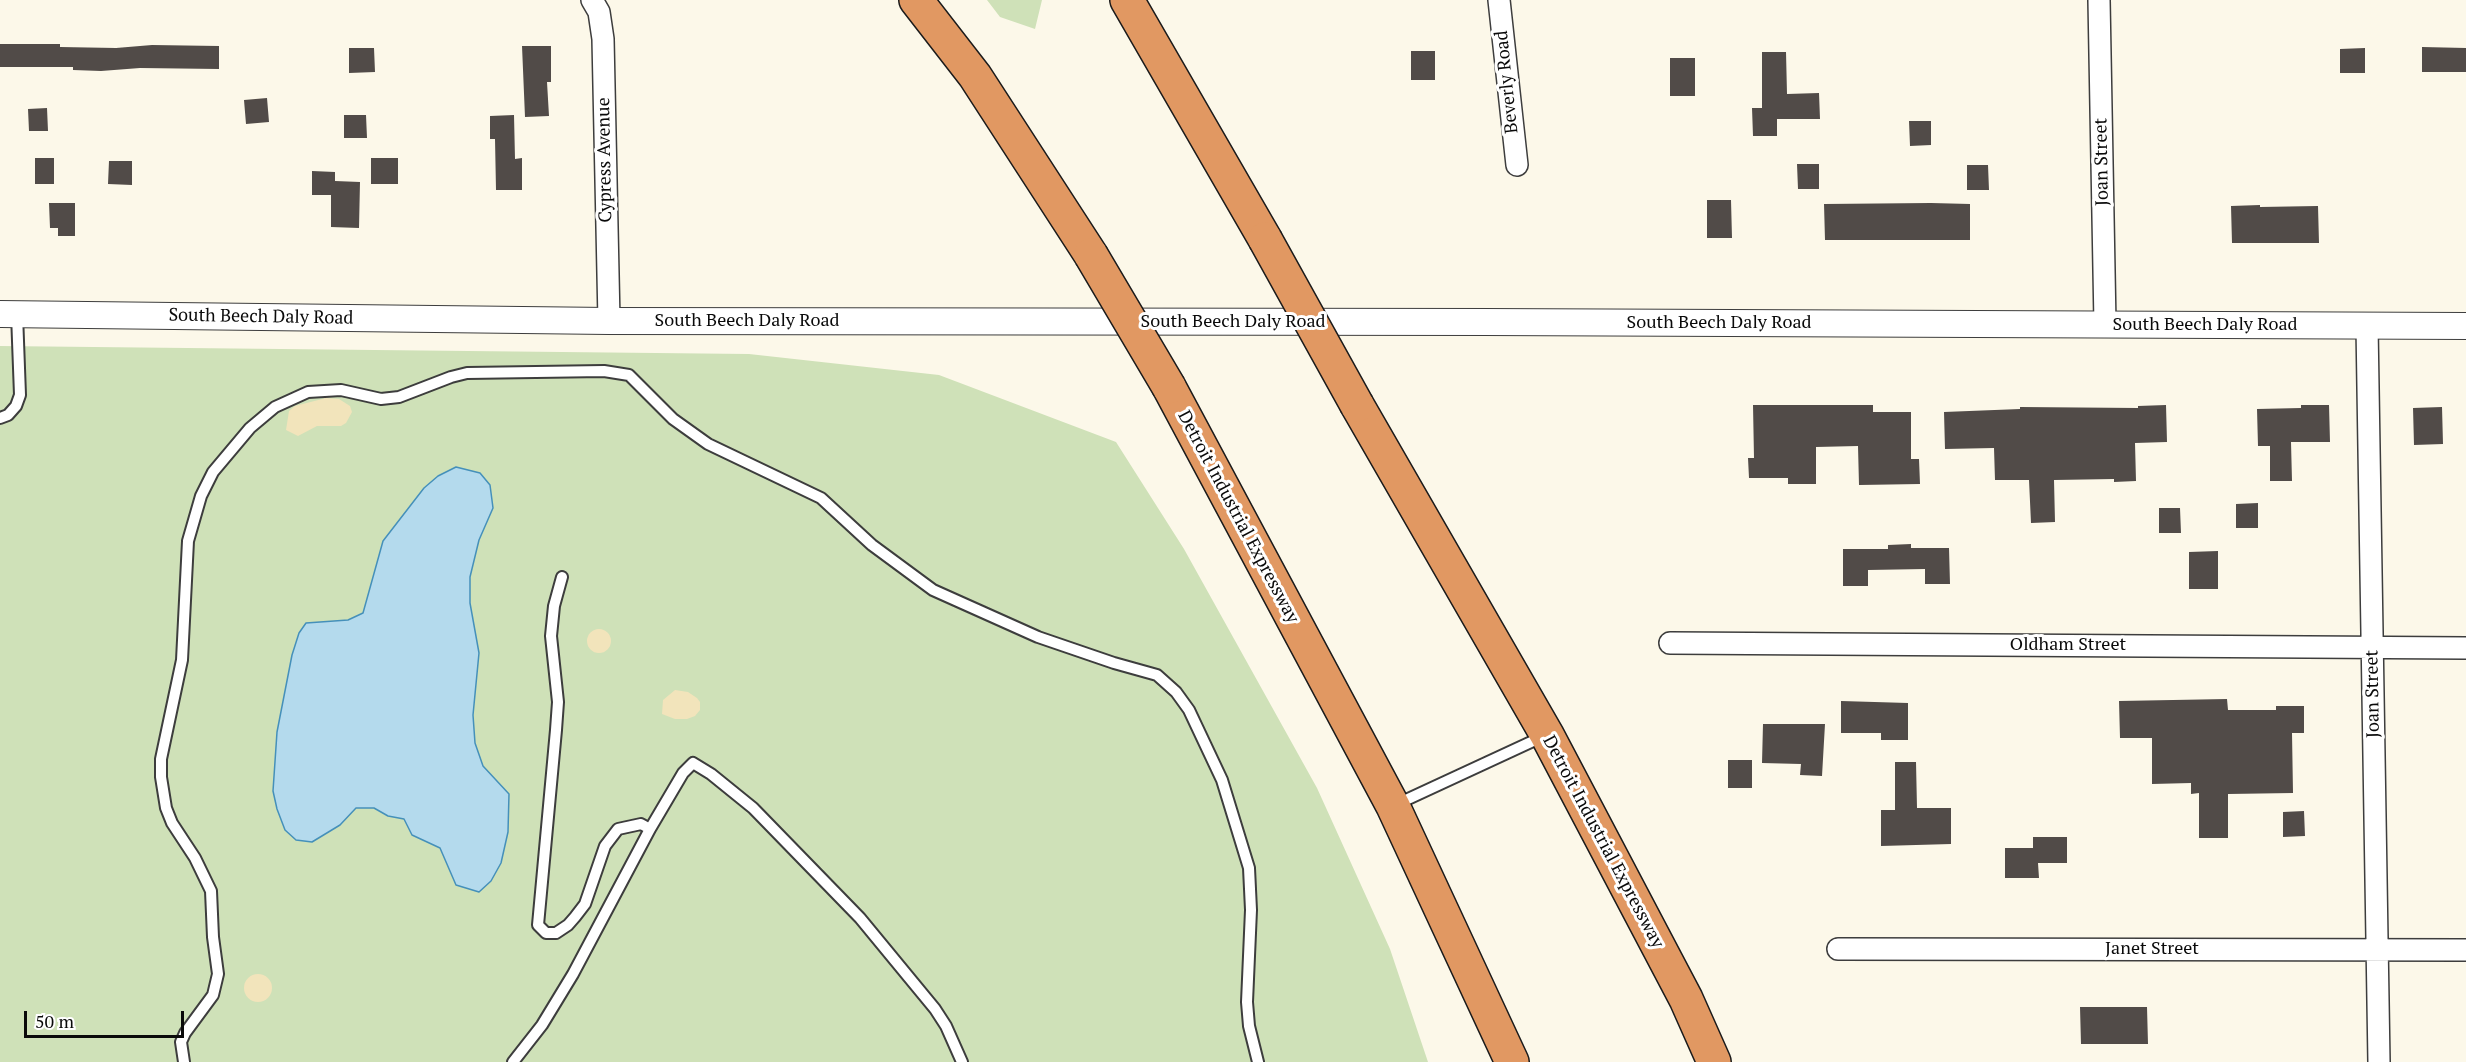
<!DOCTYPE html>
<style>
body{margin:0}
#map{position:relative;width:2466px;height:1062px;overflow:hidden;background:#fcf8e9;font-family:"PT Serif",serif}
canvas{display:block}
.scale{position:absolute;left:24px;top:1011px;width:160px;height:27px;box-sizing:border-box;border:3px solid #0a0a0a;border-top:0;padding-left:8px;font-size:18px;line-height:21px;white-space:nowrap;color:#0a0a0a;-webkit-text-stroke:4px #fff;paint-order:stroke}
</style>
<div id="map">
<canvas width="2466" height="1062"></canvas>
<div class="scale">50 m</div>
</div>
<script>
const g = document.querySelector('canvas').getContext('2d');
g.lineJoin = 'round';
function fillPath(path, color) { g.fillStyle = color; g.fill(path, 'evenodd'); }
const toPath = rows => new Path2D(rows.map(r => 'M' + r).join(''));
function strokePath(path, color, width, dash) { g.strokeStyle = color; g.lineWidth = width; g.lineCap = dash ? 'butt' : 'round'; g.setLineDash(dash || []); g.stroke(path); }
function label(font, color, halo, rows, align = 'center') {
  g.font = font + ' "PT Serif",serif'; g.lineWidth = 6; g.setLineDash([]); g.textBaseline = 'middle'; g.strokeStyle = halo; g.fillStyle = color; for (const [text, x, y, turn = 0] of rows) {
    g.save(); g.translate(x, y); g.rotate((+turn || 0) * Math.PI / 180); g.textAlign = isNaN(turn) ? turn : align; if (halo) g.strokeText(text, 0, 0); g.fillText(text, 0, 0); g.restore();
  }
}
const green = toPath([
 [987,0,1042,0,1035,29,1000,17],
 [0,346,749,354,939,375,1116,442,1184,549,1317,788,1390,949,1428,1062,0,1062]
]);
const sand = toPath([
 [326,398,339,399,350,406,352,412,346,423,341,426,317,426,298,436,286,430,289,411,295,406],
 '587 641a12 12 0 1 1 24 0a12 12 0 1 1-24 0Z',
 [675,690,688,692,697,698,700,702,700,710,695,716,687,719,675,719,662,714,663,700],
 '244 988a14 14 0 1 1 28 0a14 14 0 1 1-28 0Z'
]);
const water = toPath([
 [456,467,480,473,490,485,493,508,479,540,470,577,470,603,479,653,473,715,475,743,483,766,509,794,508,832,501,863,491,881,479,892,456,885,440,848,412,835,404,819,388,816,374,808,356,808,340,825,312,842,296,840,285,830,277,809,273,791,277,732,292,655,299,633,306,623,348,620,363,613,383,541,424,488,438,476,456,467]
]);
const building = toPath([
 [0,44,60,44,60,47,116,48,152,45,219,46,219,69,140,68,101,71,73,70,73,67,0,67],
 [522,46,551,46,551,82,547,82,549,116,525,117],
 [2422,47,2466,48,2466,72,2422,72],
 [349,48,374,48,375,72,349,73],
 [2365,48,2365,73,2340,73,2340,49],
 [1411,51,1435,51,1435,80,1411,80],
 [1762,52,1786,52,1787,94,1819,93,1820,119,1777,119,1777,136,1753,136,1752,108,1762,108],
 [1670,58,1695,58,1695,96,1670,96],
 [267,98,269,122,246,124,244,100],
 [47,108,48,131,29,131,28,109],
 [344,115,366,115,367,138,344,138],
 [514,115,515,159,522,158,522,190,496,190,495,139,490,139,490,116],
 [1909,121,1931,121,1931,145,1910,146],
 [35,158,54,158,54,184,35,184],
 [371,158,398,158,398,184,371,184],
 [109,161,132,161,132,185,108,184],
 [1797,164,1819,164,1819,189,1798,189],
 [1967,165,1988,165,1989,190,1967,190],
 [312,171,335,172,335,181,360,182,359,228,331,227,331,195,312,195],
 [1707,200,1731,200,1732,238,1707,238],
 [49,203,75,203,75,236,58,236,58,228,50,228],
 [1931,203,1970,204,1970,240,1825,240,1824,204],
 [2260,205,2260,207,2318,206,2319,243,2232,243,2231,206],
 [1753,405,1873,405,1873,412,1911,412,1911,459,1919,459,1920,484,1859,485,1858,446,1816,447,1816,484,1788,484,1788,478,1749,478,1748,458,1754,458],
 [2166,405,2167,442,2135,443,2136,481,2114,482,2114,479,2054,480,2055,522,2031,523,2029,480,1995,480,1994,448,1945,449,1944,412,2020,409,2020,407,2138,408,2138,406],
 [2301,405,2329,405,2330,442,2291,442,2292,481,2270,481,2270,446,2258,446,2257,409,2301,408],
 [2442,407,2443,444,2414,445,2413,408],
 [2258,503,2258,528,2236,528,2236,504],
 [2159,508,2180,508,2181,533,2159,533],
 [1911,544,1911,548,1949,548,1950,584,1925,584,1925,569,1868,570,1868,586,1843,586,1843,549,1888,549,1888,545],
 [2218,551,2218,589,2189,589,2189,552],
 [2227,699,2228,710,2276,710,2276,706,2304,706,2304,733,2292,733,2293,793,2228,794,2228,838,2199,838,2199,793,2191,794,2191,783,2152,784,2152,738,2120,738,2119,701],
 [1841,701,1908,703,1908,740,1881,740,1881,733,1841,733],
 [1763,724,1825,724,1822,776,1800,775,1801,764,1762,763],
 [1728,760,1752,760,1752,788,1728,788],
 [1895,762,1916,762,1917,808,1951,808,1951,844,1881,846,1881,810,1895,810],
 [2304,811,2305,836,2283,837,2283,812],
 [2033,837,2067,837,2067,863,2038,863,2039,878,2005,878,2005,848,2033,848],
 [2080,1007,2147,1007,2148,1044,2081,1044]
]);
const service = toPath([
 [0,418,8,415,16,406,20,395,17,314],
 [1395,805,1544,736],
 [650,829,683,773,693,763,711,774,753,808,860,918,935,1009,946,1026,962,1062],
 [184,1062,181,1042,185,1033,213,995,218,974,213,937,211,891,195,858,172,823,166,808,161,777,161,759,182,660,188,541,201,496,213,472,250,428,275,407,308,392,341,390,381,399,399,397,451,377,467,373,604,371,629,375,673,419,708,444,821,498,872,545,933,590,1038,637,1114,663,1157,675,1176,692,1189,710,1222,780,1249,868,1251,910,1247,1002,1249,1026,1258,1062],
 [513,1062,542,1025,573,974,650,829,641,824,618,829,605,846,585,904,575,917,568,925,556,933,546,933,538,925,556,730,558,702,551,636,554,606,562,577]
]);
const minor = toPath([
 [592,0,599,12,603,39,609,321],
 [1499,0,1517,165],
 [2099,0,2105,324],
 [2367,326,2379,1062],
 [1670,643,2466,648],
 [1838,949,2466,950]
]);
const tertiary = toPath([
 [0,314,609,321,1485,322,2466,326]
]);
const motorway = toPath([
 [916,0,975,76,1091,255],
 [1127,0,1265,239],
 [1169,387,1393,806,1512,1062],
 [1357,405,1547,735,1686,999,1714,1062]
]);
const motorwayBridge = toPath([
 [1265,239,1357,405],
 [1091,255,1169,387]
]);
const streetNames = [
 ["Beverly Road",1507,82,-96],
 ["Cypress Avenue",605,160,-91],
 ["Joan Street",2102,162,-91],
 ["South Beech Daly Road",261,317,1],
 ["South Beech Daly Road",747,321],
 ["South Beech Daly Road",1233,322],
 ["South Beech Daly Road",1719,323],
 ["South Beech Daly Road",2205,325],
 ["Detroit Industrial Expressway",1238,517,62],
 ["Oldham Street",2068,645],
 ["Joan Street",2373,694,-91],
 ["Detroit Industrial Expressway",1603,842,62],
 ["Janet Street",2152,949]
];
fillPath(green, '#cfe1b8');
fillPath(sand, '#f2e4bb');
fillPath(water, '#b4daed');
strokePath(water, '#4590ba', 1.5);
fillPath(building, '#514b48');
strokePath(service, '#3d3d3d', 14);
strokePath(minor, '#3d3d3d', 24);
strokePath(tertiary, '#3d3d3d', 28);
strokePath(motorway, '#1b1b1b', 36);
strokePath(service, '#fff', 10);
strokePath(minor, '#fff', 21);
strokePath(tertiary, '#fff', 26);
strokePath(motorway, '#e19862', 33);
strokePath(motorwayBridge, '#1b1b1b', 36, []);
strokePath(motorwayBridge, '#e19862', 33);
label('18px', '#0a0a0a', '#fff', streetNames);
</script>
